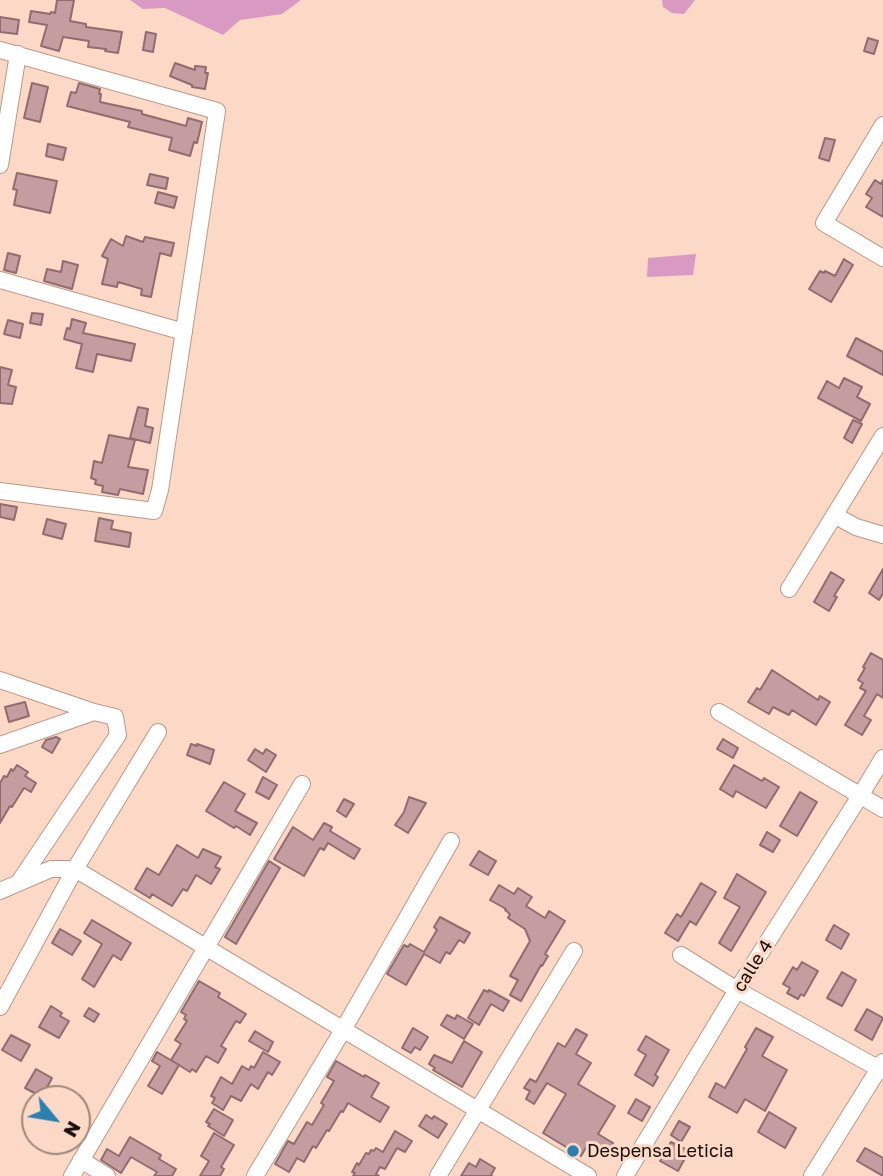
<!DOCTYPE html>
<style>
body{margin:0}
#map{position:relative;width:883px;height:1176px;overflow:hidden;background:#fcd9c7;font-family:"Golos Text",sans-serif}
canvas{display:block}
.north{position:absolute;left:21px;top:1085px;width:70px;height:70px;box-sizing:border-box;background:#fcd9c7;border:2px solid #a0877a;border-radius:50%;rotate:120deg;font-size:19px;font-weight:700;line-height:28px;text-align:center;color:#170c06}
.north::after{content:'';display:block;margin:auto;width:24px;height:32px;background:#2881af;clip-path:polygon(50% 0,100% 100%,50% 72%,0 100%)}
</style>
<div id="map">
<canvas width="883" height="1176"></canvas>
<div class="north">N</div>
</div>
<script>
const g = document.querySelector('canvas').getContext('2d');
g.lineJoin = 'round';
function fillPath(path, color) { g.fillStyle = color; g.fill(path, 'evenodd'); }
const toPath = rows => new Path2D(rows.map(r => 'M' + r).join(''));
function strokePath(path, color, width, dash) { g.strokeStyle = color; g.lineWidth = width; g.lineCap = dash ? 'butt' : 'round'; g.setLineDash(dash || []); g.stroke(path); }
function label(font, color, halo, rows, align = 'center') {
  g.font = font + ' "Golos Text",sans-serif'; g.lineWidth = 6; g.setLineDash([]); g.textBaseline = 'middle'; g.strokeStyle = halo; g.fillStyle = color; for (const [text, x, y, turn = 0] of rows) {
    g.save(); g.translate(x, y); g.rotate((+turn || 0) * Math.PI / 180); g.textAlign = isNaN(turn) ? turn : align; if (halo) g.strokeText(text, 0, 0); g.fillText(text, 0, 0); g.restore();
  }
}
const water = toPath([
 [130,0,301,0,282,14,240,20,223,35,165,8,143,9],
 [662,0,695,0,684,14,672,13,663,7],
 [696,254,693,275,647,277,648,258]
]);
const building = toPath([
 [57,0,74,0,70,21,86,24,86,27,122,32,118,53,105,51,106,49,88,47,89,41,63,37,59,51,41,46,47,25,29,22,31,11,50,14,51,12,55,13,57,0],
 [0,17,19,20,17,34,0,32,0,17],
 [146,32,156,34,153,52,143,50,146,32],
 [868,38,878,41,874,54,864,51,868,38],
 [175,63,195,70,195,66,206,67,205,73,208,73,205,89,192,87,192,85,170,76,175,63],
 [32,83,48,87,40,122,24,118,32,83],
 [79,83,100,89,99,94,101,94,100,102,142,111,142,114,186,126,188,118,202,122,197,143,194,142,190,156,169,150,172,138,128,127,130,122,67,106,71,92,76,93,79,83],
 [825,138,835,140,829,161,819,158,825,138],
 [48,144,66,148,63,160,46,156,48,144],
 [17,173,57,181,50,213,14,205,17,190,13,189,17,173],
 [150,174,168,178,166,189,147,185,150,174],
 [875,180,881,184,883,180,883,217,866,207,872,198,866,194,875,180],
 [158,192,177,197,174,208,155,203,158,192],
 [126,236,143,242,145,237,174,243,171,256,160,253,151,297,141,295,142,289,118,282,117,287,102,284,108,259,102,256,111,239,123,246,126,236],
 [8,253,20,256,16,273,4,270,8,253],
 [844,259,853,265,831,302,809,289,820,271,824,273,825,271,835,276,844,259],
 [63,261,78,265,72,289,44,281,47,269,61,272,63,261],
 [32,313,43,314,41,325,30,323,32,313],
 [72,319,86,323,83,333,135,344,131,361,97,354,93,372,76,368,82,344,64,339,67,328,70,329,72,319],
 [8,320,23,324,20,338,4,334,8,320],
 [856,338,883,352,883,375,847,356,856,338],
 [0,367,12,370,8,385,16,387,12,404,0,403,0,367],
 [844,378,862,387,857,397,870,404,861,421,818,398,827,381,839,388,844,378],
 [138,407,148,409,145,426,153,428,150,443,130,438,138,407],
 [853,420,862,424,852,443,844,438,853,420],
 [109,435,135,440,128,467,148,470,143,494,120,489,118,495,102,492,103,486,95,484,96,480,91,478,94,461,102,463,109,435],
 [0,504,17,507,14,520,0,517,0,504],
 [99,518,113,521,111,529,131,533,129,547,95,541,99,518],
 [47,519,66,524,62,539,43,534,47,519],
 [883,569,883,593,879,600,869,593,883,569],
 [831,572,844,580,834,596,837,597,829,611,814,602,831,572],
 [871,653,883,660,883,698,877,694,864,716,871,720,862,735,845,725,866,691,860,688,863,683,858,680,865,668,863,667,871,653],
 [772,670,818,700,820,696,830,702,816,725,792,710,789,715,773,707,769,714,748,702,757,688,760,690,772,670],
 [25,702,29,716,9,722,5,707,25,702],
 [56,737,60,739,52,753,42,747,46,740,56,737],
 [723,739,738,748,733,758,717,749,723,739],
 [191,744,197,746,197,744,214,750,210,764,187,755,191,744],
 [255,749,263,754,266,749,276,755,266,772,248,760,255,749],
 [17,765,28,772,25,776,36,783,31,792,24,788,12,807,10,806,0,823,0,783,4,776,7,777,11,769,13,771,17,765],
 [734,765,762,781,764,778,779,787,766,808,736,791,733,797,720,789,734,765],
 [263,777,277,785,269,799,256,792,263,777],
 [224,782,245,794,235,811,257,823,250,835,236,826,234,828,206,811,224,782],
 [800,792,817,802,797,836,780,826,800,792],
 [409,797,426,803,408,833,395,825,404,812,409,797],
 [344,799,354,804,346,817,337,811,344,799],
 [324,823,332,827,330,831,360,849,354,859,328,843,324,850,320,848,304,876,274,859,293,827,313,840,324,823],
 [767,832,780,840,773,852,760,845,767,832],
 [177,845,198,858,203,849,221,857,215,867,220,869,211,884,196,875,187,891,183,889,172,906,152,894,150,898,135,889,147,868,159,875,177,845],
 [479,851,496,861,488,875,470,865,479,851],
 [269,861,280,868,236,944,225,937,269,861],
 [737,874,766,892,731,951,719,943,740,907,724,898,737,874],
 [701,883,716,892,696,925,690,921,678,941,665,933,677,914,681,917,701,883],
 [499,885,514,894,518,888,532,897,526,906,545,918,549,911,565,921,545,954,548,956,542,966,541,965,521,1001,510,995,518,980,510,976,530,941,525,929,508,918,510,914,505,910,506,909,490,900,499,885],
 [440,917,470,933,464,943,459,940,450,954,446,952,440,963,424,954,406,985,387,974,404,945,408,947,410,944,424,952,437,930,434,927,440,917],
 [92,920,131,943,121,960,113,955,94,987,82,979,102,944,84,933,92,920],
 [834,925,849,934,841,949,826,940,834,925],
 [60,929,81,941,72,955,52,943,60,929],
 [802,962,818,971,804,996,801,994,798,999,787,993,790,988,783,984,793,967,797,970,802,962],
 [842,972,856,980,842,1006,827,998,842,972],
 [199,981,220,993,218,997,246,1014,240,1023,236,1021,221,1046,226,1049,218,1063,206,1056,196,1072,192,1069,190,1072,171,1060,181,1044,175,1040,187,1021,184,1019,186,1015,181,1012,199,981],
 [484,990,488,992,489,990,509,1001,503,1011,491,1004,479,1025,468,1018,484,990],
 [51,1006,62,1013,60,1016,69,1021,59,1038,39,1027,51,1006],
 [89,1008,99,1014,94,1022,84,1016,89,1008],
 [867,1009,883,1018,872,1040,855,1030,867,1009],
 [447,1015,455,1019,457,1015,473,1024,464,1039,441,1025,447,1015],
 [413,1028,428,1037,420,1050,415,1047,411,1053,402,1048,413,1028],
 [756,1028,773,1037,762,1056,787,1070,765,1111,745,1099,737,1113,709,1097,716,1083,725,1088,747,1049,745,1047,756,1028],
 [576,1029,587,1035,576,1054,591,1063,578,1084,615,1106,598,1134,613,1143,606,1155,588,1144,581,1156,543,1133,566,1094,547,1083,534,1104,526,1099,530,1091,524,1088,530,1079,536,1082,558,1043,565,1047,576,1029],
 [255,1031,273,1042,268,1052,249,1041,255,1031],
 [11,1035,30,1045,21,1061,2,1050,11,1035],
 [646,1036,669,1050,655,1075,658,1077,653,1086,635,1075,646,1055,638,1050,646,1036],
 [464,1041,482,1052,462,1087,433,1070,435,1068,429,1064,434,1055,452,1063,464,1041],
 [157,1052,179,1065,162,1094,148,1086,160,1066,152,1061,157,1052],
 [263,1052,280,1062,272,1075,268,1072,258,1089,251,1084,241,1101,231,1096,223,1110,212,1103,215,1098,211,1096,221,1077,232,1084,242,1066,249,1070,251,1066,254,1068,263,1052],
 [336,1061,364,1077,365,1075,379,1083,371,1097,389,1107,380,1122,348,1103,343,1112,341,1111,329,1131,327,1130,316,1148,313,1146,304,1162,297,1158,289,1172,275,1164,288,1141,294,1144,307,1122,312,1125,324,1105,321,1103,334,1081,327,1077,336,1061],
 [36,1069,52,1078,42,1097,25,1088,36,1069],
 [636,1099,650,1107,642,1121,628,1113,636,1099],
 [214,1109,233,1120,224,1136,208,1126,210,1124,206,1122,214,1109],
 [769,1112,796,1128,785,1148,758,1132,769,1112],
 [426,1115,432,1119,434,1116,447,1124,438,1138,419,1126,426,1115],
 [679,1121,690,1127,681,1142,671,1135,679,1121],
 [395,1131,412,1141,405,1152,397,1148,385,1169,380,1167,376,1174,379,1176,353,1176,355,1173,352,1172,357,1163,359,1165,366,1153,369,1154,371,1150,374,1151,376,1148,383,1152,395,1131],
 [214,1133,234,1145,221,1167,224,1169,220,1176,200,1176,209,1161,201,1156,214,1133],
 [130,1137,161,1155,159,1159,176,1169,172,1176,154,1176,157,1172,131,1157,121,1173,101,1160,107,1149,119,1156,130,1137],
 [671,1142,689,1151,678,1171,660,1161,671,1142],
 [865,1148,883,1158,883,1176,857,1161,865,1148],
 [480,1159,495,1168,491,1175,492,1176,461,1176,469,1163,476,1167,480,1159]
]);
const minor = toPath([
 [0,50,217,111,160,490,154,511,0,491],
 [883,125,824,223,883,258],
 [0,165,18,54],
 [0,280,184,332],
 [834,515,856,527,883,535],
 [789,589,883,436],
 [0,680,94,712,115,717,118,735,19,882],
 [719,712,883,809],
 [0,745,94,712],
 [0,891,51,869,75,869,588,1176],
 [681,955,737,990,883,1071],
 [0,1007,75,869,158,732],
 [81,1160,107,1176],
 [72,1176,302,784],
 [255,1176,343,1030,451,841],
 [438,1176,574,951],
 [625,1176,737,990,860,796,883,758],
 [812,1176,883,1062]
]);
const markers = [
 [573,1151,7,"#2881af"]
];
const streetNames = [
 ["calle 4",753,966,-58]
];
const poiNames = [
 ["Despensa Leticia",587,1151]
];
fillPath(water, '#d89ac3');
fillPath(building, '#c49da0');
strokePath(building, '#906c6f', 2);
strokePath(minor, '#ba9988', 18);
strokePath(minor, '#fff', 16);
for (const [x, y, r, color] of markers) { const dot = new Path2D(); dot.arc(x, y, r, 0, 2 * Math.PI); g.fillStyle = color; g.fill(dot); strokePath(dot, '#fcd9c7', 2.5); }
label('18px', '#170c06', '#fcd9c7', streetNames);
label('18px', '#170c06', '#fcd9c7', poiNames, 'left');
</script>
